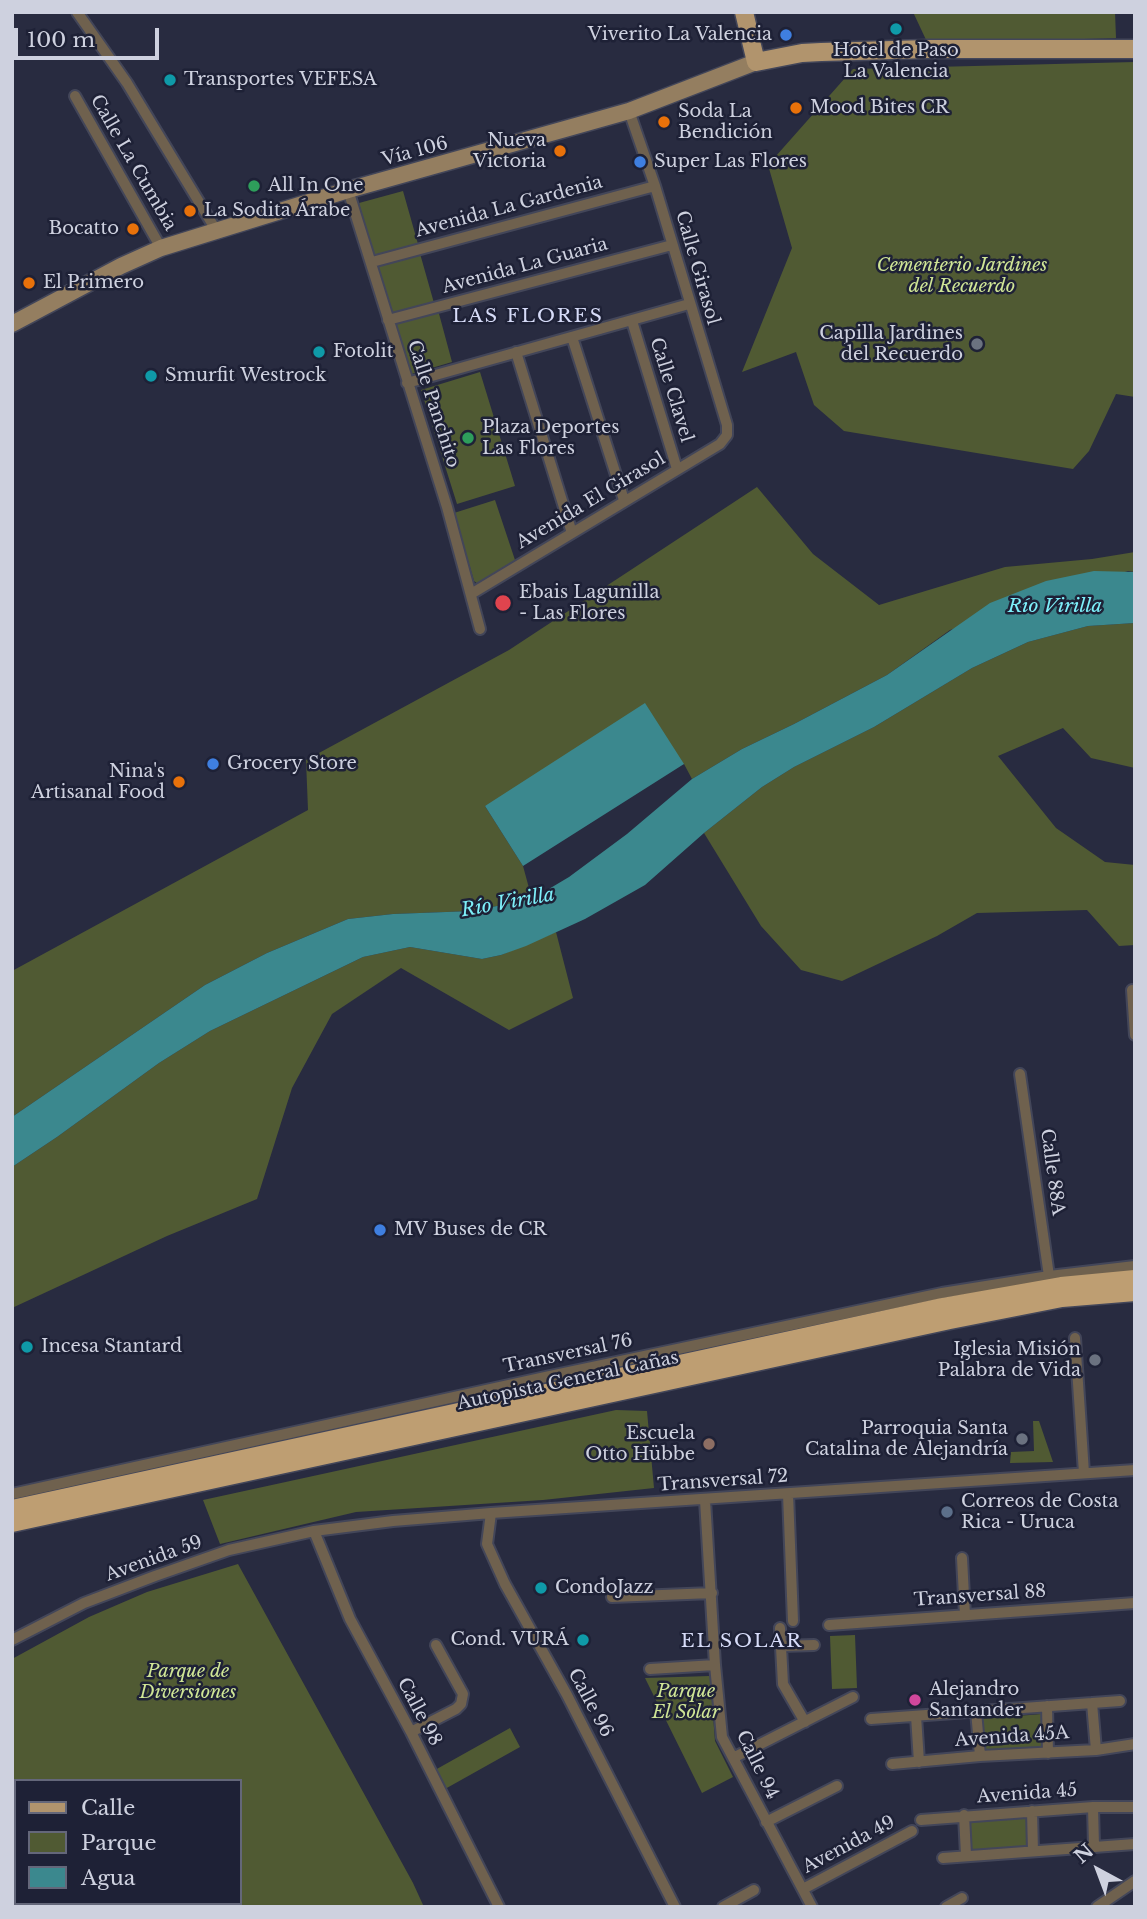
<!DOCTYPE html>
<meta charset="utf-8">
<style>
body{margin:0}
#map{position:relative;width:1147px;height:1919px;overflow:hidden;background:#282b40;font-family:"Libre Baskerville",serif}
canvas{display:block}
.frame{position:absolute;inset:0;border:14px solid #ced1df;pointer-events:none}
.legend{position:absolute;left:14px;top:1779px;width:228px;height:126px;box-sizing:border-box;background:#1e2136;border:2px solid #64677a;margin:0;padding:9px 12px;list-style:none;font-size:21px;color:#ced1df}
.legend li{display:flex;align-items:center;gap:14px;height:35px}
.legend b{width:35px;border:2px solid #64677a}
.north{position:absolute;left:1063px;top:1835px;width:70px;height:70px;-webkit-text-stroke:5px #1e2136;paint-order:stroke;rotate:319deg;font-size:19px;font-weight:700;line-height:28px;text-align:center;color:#ced1df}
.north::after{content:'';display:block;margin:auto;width:24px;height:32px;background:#ced1df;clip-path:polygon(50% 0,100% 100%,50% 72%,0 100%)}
.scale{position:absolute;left:14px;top:28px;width:145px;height:32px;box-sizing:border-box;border:4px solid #ced1df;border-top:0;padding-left:9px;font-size:21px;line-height:24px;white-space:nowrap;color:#ced1df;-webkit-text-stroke:5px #1e2136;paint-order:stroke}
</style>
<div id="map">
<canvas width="1147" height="1919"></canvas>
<div class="frame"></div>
<ul class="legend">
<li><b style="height:9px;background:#b1946d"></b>Calle</li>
<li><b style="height:19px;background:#505a33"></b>Parque</li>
<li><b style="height:19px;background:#3b888e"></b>Agua</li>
</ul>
<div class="north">N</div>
<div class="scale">100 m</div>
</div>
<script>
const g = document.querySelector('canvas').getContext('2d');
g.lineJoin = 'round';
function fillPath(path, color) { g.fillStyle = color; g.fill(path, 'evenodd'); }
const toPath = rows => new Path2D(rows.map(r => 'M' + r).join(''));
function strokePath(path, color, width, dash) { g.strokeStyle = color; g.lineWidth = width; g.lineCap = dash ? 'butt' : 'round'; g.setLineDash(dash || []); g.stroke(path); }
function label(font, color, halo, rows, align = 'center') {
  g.font = font + ' "Libre Baskerville",serif'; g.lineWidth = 5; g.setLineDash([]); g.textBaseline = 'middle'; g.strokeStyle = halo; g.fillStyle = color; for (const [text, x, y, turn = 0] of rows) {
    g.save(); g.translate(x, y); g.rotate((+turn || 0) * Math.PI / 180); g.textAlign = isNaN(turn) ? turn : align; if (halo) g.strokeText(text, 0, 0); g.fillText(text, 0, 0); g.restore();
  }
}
const green = toPath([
 [913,12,1115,12,1116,38,928,44],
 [1135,62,1135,397,1116,394,1089,451,1073,469,844,431,814,405,796,352,742,372,792,248,768,165,853,69],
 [403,191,418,244,373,256,359,203],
 [419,250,434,303,389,315,375,262],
 [438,310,452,362,408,375,393,322],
 [480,372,515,486,457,504,421,390],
 [757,487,813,554,879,605,1005,567,1092,559,1135,552,1135,572,1128,571,950,630,887,675,794,724,742,749,692,779,684,764,485,806,523,866,532,899,472,911,393,914,348,919,267,953,205,985,12,1117,12,971,308,810,306,760,509,650],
 [495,500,516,563,478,584,474,581,454,513],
 [1135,623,1135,768,1091,758,1063,728,998,756,1056,828,1105,862,1135,865,1135,945,1119,946,1087,910,977,913,937,936,842,981,801,970,761,926,704,833,762,787,794,767,874,727,972,668,1028,642,1088,626],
 [556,932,573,998,509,1030,401,968,332,1014,292,1088,257,1199,167,1236,12,1308,12,1167,57,1137,159,1063,210,1031,363,957,410,947,482,959,501,955],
 [616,1410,647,1411,654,1488,543,1500,356,1512,220,1544,203,1500],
 [1033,1421,1039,1421,1053,1462,1010,1463,1011,1452,1034,1451],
 [238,1564,413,1883,424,1907,12,1907,12,1659,89,1617,147,1592],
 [16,1781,240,1781,240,1903,16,1903],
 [855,1635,857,1688,832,1689,830,1636],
 [710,1676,715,1741,733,1777,702,1793,645,1678],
 [1042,1714,1044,1748,983,1753,980,1719],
 [510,1728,520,1747,445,1789,435,1770],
 [1026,1818,1028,1847,969,1852,968,1821]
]);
const water = toPath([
 [1094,571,1135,572,1135,623,1088,626,1028,642,972,668,874,727,794,767,762,787,704,833,645,885,585,919,526,946,501,955,482,959,410,947,363,957,210,1031,159,1063,57,1137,12,1167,12,1117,205,985,267,953,348,919,393,914,472,911,532,899,569,877,627,834,692,779,742,749,794,724,887,675,990,603,1046,581],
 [645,703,684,764,523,866,485,806]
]);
const minor = toPath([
 [77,12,127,83,216,230],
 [75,96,161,248],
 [348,190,447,507,480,629],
 [372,262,655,186],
 [388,320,672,245],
 [632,321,677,469],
 [572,337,624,500],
 [516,352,572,533],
 [407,383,689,304],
 [471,594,720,444,727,435,727,425,655,186,629,111],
 [1132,990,1135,1035],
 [1020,1074,1049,1276],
 [1075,1338,1084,1473],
 [12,1494,550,1376,942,1293,1049,1276,1135,1266],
 [788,1494,793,1621],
 [705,1500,715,1665,722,1737,812,1907],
 [491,1513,487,1544,505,1584,567,1695,675,1907],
 [314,1531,350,1619,411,1732,499,1907],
 [962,1558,965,1615],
 [612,1597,712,1593],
 [829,1625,1135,1603],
 [780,1628,783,1684,805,1722],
 [12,1640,84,1603,155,1576,229,1550,314,1531,393,1521,491,1513,1135,1470],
 [781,1646,814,1645],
 [650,1669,715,1665],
 [1092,1703,1096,1750],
 [1047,1706,1048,1753],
 [976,1711,980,1756],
 [916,1716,919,1762],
 [871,1719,1120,1701],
 [411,1732,456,1709,461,1704,463,1694,436,1645],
 [733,1758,853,1697],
 [892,1764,980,1756,1096,1750,1135,1744],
 [1093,1807,1094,1846],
 [1032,1811,1033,1851],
 [964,1815,966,1855],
 [921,1820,1093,1807,1135,1807],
 [766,1822,837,1786],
 [943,1858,1135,1844],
 [803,1889,912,1831],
 [723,1907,754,1890],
 [946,1907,962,1898],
 [1097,1907,1135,1881]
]);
const secondary = toPath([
 [12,324,121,266,161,248,348,190,629,111,756,62]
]);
const primary = toPath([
 [744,12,756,62,802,53,821,52,928,49,1135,49]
]);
const trunk = toPath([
 [12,1509,942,1307,1061,1286,1135,1279],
 [12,1523,950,1320,1062,1298,1135,1292]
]);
const markers = [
 [896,29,7,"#0f9aa8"],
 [786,35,7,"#3f7fe0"],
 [170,80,7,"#0f9aa8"],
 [796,108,7,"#e8710a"],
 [664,122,7,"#e8710a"],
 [560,151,7,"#e8710a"],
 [640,162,7,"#3f7fe0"],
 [254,186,7,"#2e9e5b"],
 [190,211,7,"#e8710a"],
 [133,229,7,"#e8710a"],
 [29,283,7,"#e8710a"],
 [977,344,7,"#6b7280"],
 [319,352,7,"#0f9aa8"],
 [151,376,7,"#0f9aa8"],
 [468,438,7,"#2e9e5b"],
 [503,603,9,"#e0444e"],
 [213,764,7,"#3f7fe0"],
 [179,782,7,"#e8710a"],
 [380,1230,7,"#3f7fe0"],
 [27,1347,7,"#0f9aa8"],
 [1095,1360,7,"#6b7280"],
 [1022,1439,7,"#6b7280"],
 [709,1444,7,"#8d6e63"],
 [947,1512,7,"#5c6f8a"],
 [541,1588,7,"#0f9aa8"],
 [583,1640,7,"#0f9aa8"],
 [915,1700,7,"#d1479c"]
];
const poiNames = [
 ["Viverito La Valencia",772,35,"right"],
 ["Hotel de Paso",896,51,"center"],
 ["La Valencia",896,72,"center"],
 ["Transportes VEFESA",184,80],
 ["Mood Bites CR",810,108],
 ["Soda La",678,112],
 ["Bendición",678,133],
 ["Nueva",546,141,"right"],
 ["Victoria",546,162,"right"],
 ["Super Las Flores",654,162],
 ["All In One",268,186],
 ["La Sodita Árabe",204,211],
 ["Bocatto",119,229,"right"],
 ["El Primero",43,283],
 ["Capilla Jardines",963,334,"right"],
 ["del Recuerdo",963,355,"right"],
 ["Fotolit",333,352],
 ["Smurfit Westrock",165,376],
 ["Plaza Deportes",482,428],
 ["Las Flores",482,449],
 ["Ebais Lagunilla",519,593],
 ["- Las Flores",519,614],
 ["Grocery Store",227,764],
 ["Nina's",165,772,"right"],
 ["Artisanal Food",165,793,"right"],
 ["MV Buses de CR",394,1230],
 ["Incesa Stantard",41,1347],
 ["Iglesia Misión",1081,1350,"right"],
 ["Palabra de Vida",1081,1371,"right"],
 ["Parroquia Santa",1008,1429,"right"],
 ["Catalina de Alejandría",1008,1450,"right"],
 ["Escuela",695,1434,"right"],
 ["Otto Hübbe",695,1455,"right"],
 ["Correos de Costa",961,1502],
 ["Rica - Uruca",961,1523],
 ["CondoJazz",555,1588],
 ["Cond. VURÁ",569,1640,"right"],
 ["Alejandro",929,1690],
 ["Santander",929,1711]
];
const streetNames = [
 ["Vía 106",415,152,-15],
 ["Calle La Cumbia",133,163,60],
 ["Avenida La Gardenia",509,207,-15],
 ["Avenida La Guaria",525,266,-15],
 ["Calle Girasol",697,268,74],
 ["Calle Clavel",671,390,73],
 ["Calle Panchito",433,404,72],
 ["Avenida El Girasol",591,501,-31],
 ["Calle 88A",1052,1172,82],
 ["Transversal 76",568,1354,-12],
 ["Autopista General Cañas",568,1381,-12],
 ["Transversal 72",723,1481,-4],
 ["Avenida 59",154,1559,-20],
 ["Transversal 88",980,1596,-4],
 ["Calle 96",590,1703,62],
 ["Calle 98",419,1712,62],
 ["Avenida 45A",1012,1737,-4],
 ["Calle 94",757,1765,64],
 ["Avenida 45",1027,1794,-4],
 ["Avenida 49",849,1845,-28]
];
const parkNames = [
 ["Cementerio Jardines",962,266],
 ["del Recuerdo",962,287],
 ["Parque de",188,1672],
 ["Diversiones",188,1693],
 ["Parque",686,1692],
 ["El Solar",686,1713]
];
const neighbourhoodNames = [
 ["LAS FLORES",528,317],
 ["EL SOLAR",742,1642]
];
const waterNames = [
 ["Río Virilla",1055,607],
 ["Río Virilla",508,903,-10]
];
fillPath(green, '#505a33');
fillPath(water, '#3b888e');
strokePath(minor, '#434659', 14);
strokePath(secondary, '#434659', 19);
strokePath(primary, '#434659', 21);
strokePath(trunk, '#434659', 21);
strokePath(minor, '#6f614e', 10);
strokePath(secondary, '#947e60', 16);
strokePath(primary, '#b1946d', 18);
strokePath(trunk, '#be9e72', 18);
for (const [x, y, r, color] of markers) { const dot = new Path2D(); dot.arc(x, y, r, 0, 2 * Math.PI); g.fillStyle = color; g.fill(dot); strokePath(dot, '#1e2136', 2.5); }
label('18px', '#ced1df', '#1e2136', poiNames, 'left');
label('18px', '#ced1df', '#1e2136', streetNames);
label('italic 18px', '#d0e696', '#1e2136', parkNames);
g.letterSpacing = '2px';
label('19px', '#d7dcf8', '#1e2136', neighbourhoodNames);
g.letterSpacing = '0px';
label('italic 19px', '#7ef0fa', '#1e2136', waterNames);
</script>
